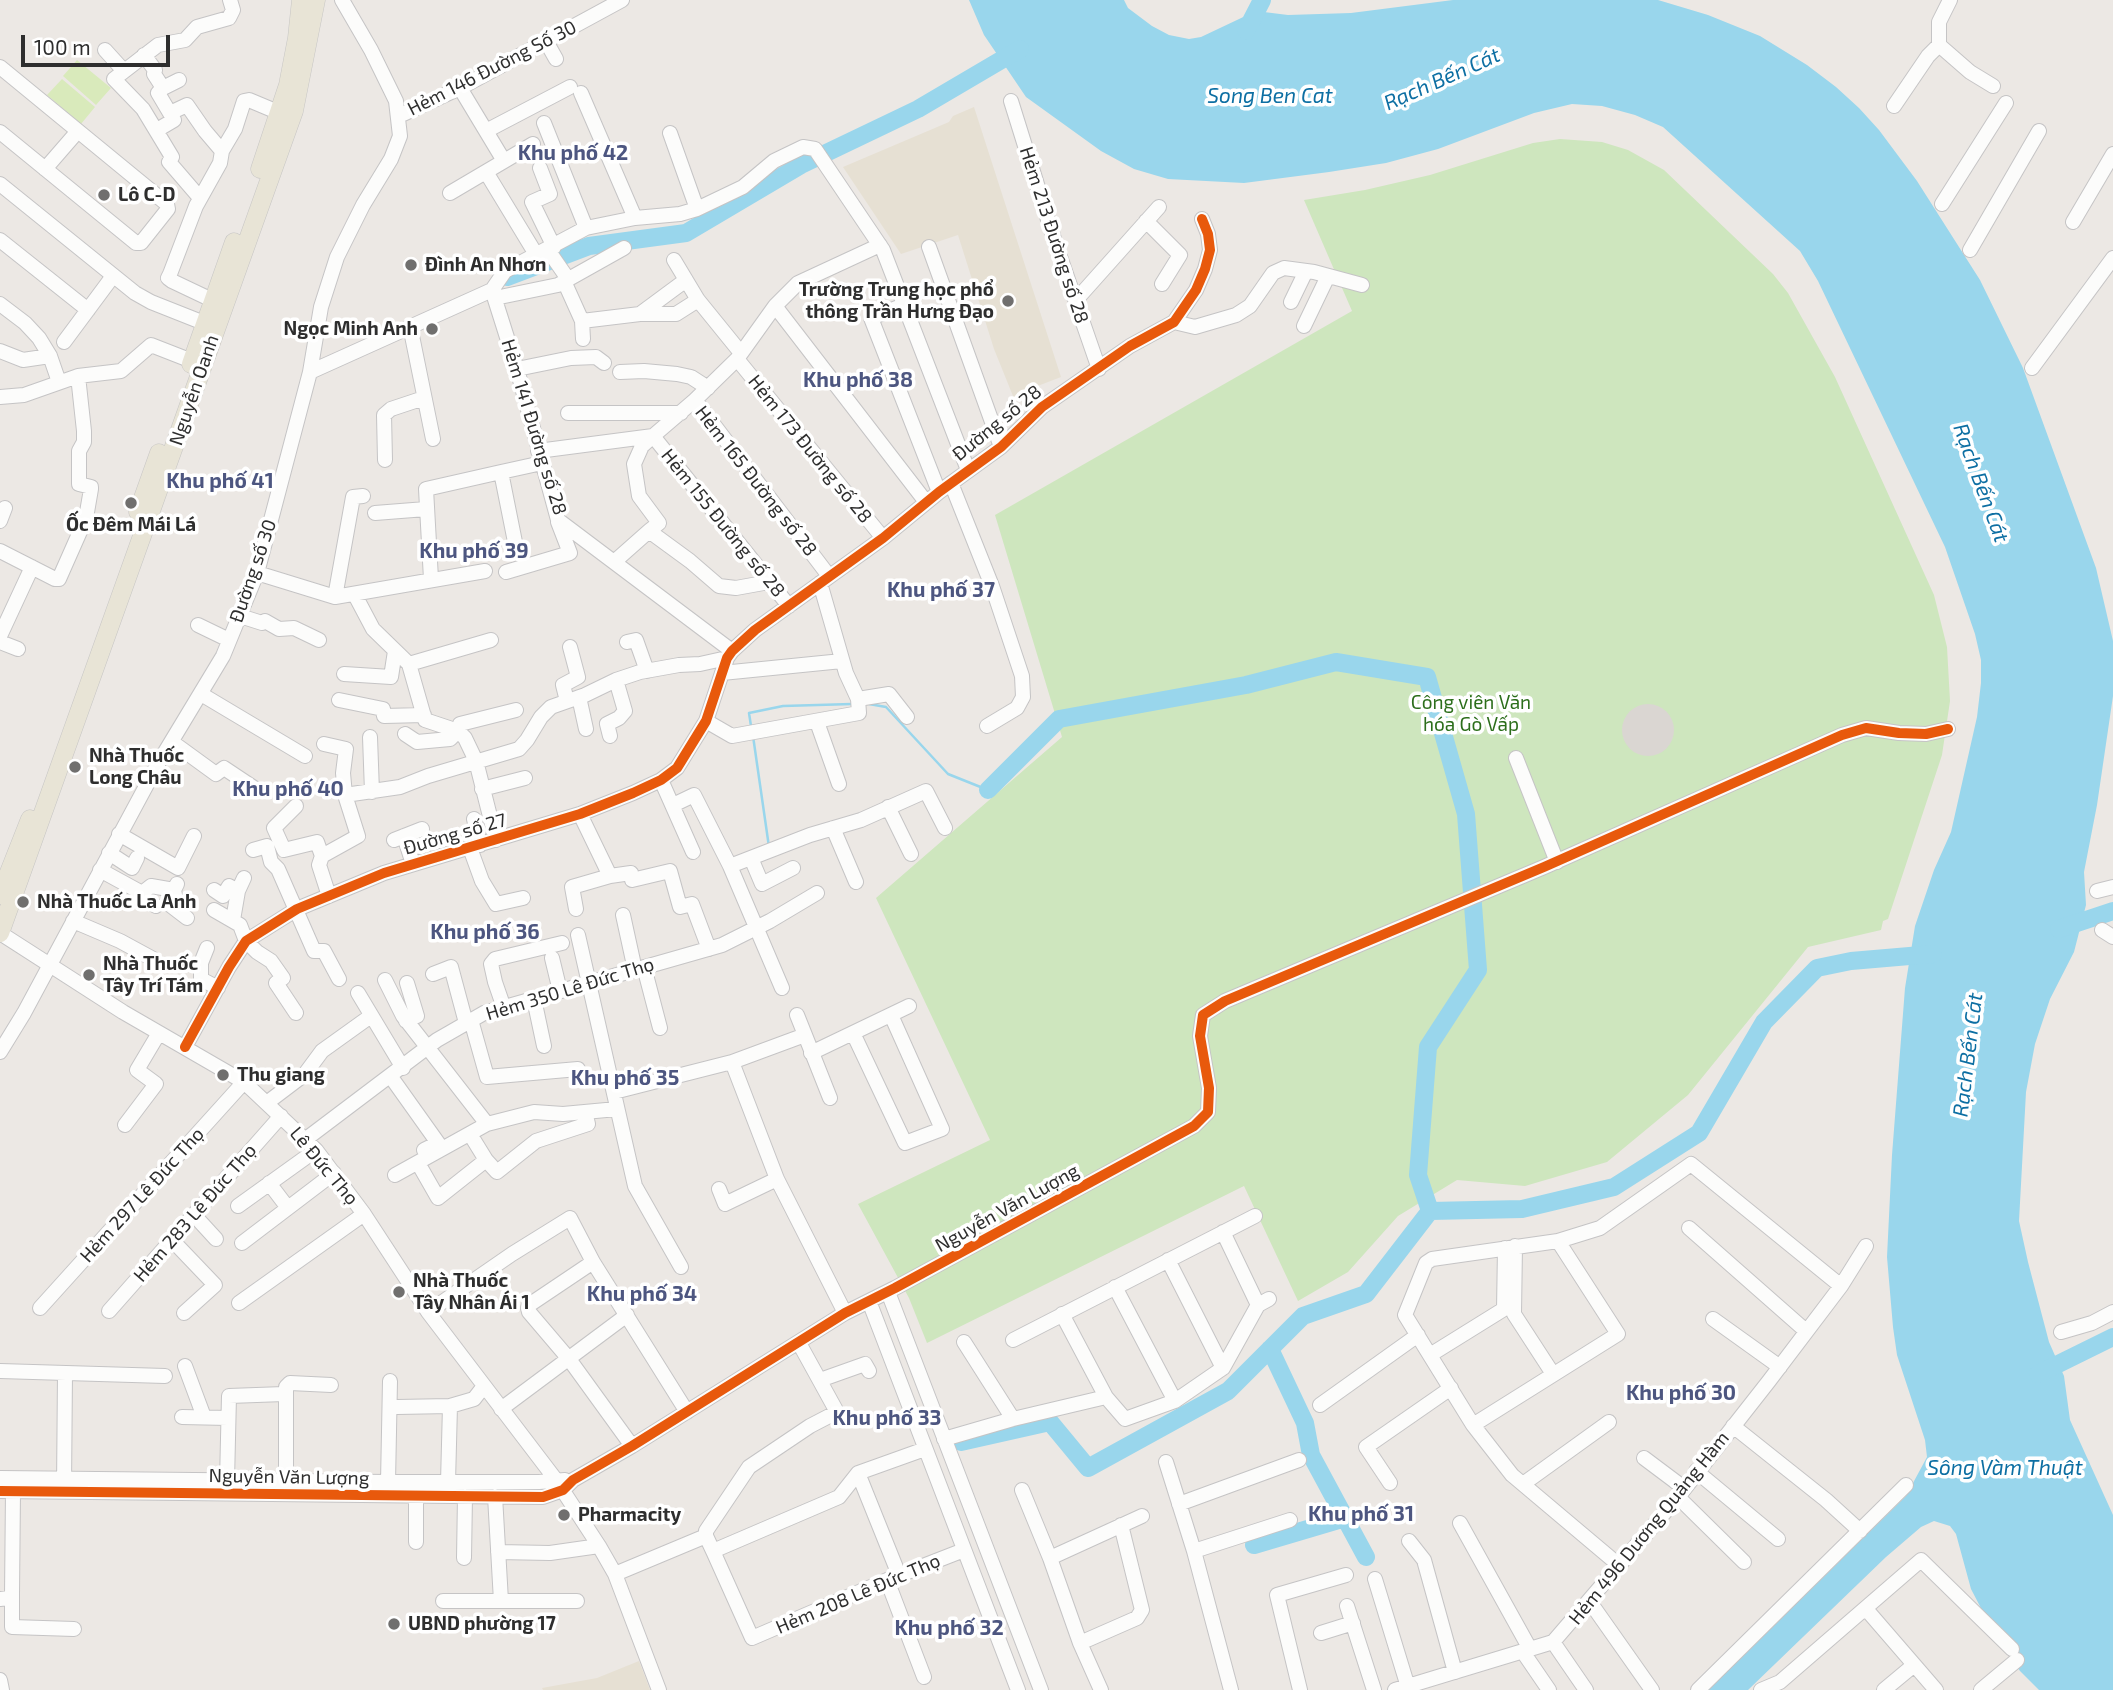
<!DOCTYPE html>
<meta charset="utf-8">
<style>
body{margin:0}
#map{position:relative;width:2113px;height:1690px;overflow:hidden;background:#ece8e4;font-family:"Exo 2",sans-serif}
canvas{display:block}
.scale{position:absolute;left:21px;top:35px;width:149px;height:32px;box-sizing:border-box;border:4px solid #2e2e2e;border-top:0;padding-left:9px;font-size:21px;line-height:24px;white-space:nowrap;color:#2e2e2e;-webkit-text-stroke:5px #fff;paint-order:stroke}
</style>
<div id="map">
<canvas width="2113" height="1690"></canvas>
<div class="scale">100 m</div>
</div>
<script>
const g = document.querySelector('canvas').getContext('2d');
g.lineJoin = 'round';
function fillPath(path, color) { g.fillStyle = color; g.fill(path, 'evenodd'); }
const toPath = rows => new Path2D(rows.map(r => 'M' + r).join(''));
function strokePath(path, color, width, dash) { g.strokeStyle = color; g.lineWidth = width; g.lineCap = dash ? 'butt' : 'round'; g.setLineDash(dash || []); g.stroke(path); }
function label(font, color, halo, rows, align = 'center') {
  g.font = font + ' "Exo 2",sans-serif'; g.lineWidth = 7; g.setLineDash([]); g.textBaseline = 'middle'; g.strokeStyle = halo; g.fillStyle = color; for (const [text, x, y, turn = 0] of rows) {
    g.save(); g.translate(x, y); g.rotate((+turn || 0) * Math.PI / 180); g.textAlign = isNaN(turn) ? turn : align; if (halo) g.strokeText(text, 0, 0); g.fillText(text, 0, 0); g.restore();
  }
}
const education = toPath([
 [974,107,1061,377,1035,387,1036,392,1015,401,994,349,958,235,901,254,843,167,949,122,953,116],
 [639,1661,650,1690,543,1690,542,1688,597,1678]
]);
const green = toPath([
 [1560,139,1602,142,1628,150,1664,170,1773,274,1788,293,1835,377,1934,595,1947,647,1950,701,1942,755,1888,919,1883,921,1881,930,1808,947,1688,1095,1607,1162,1525,1186,1457,1180,1398,1216,1348,1272,1298,1301,1244,1186,927,1343,909,1298,858,1204,990,1140,876,898,1062,737,995,515,1352,311,1304,200,1365,190,1430,175,1533,143]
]);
const pitch = toPath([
 [77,60,111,88,96,105,63,76],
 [62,79,95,107,81,124,47,95]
]);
const plaza = toPath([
 '1622 730a26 26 0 1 1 52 0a26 26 0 1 1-52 0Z'
]);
const water = toPath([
 [969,0,1124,0,1128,8,1152,26,1169,35,1189,39,1201,37,1256,11,1288,15,1351,13,1453,0,1658,0,1708,15,1760,36,1807,65,1836,87,1859,108,1879,130,1917,181,1980,280,2023,368,2096,568,2113,641,2113,696,2097,805,2084,872,2086,905,2074,952,2050,999,2035,1044,2026,1092,2019,1221,2028,1262,2049,1342,2064,1376,2070,1420,2113,1515,2113,1690,2039,1690,2020,1671,1997,1639,1971,1589,1956,1534,1950,1526,1934,1521,1921,1527,1886,1557,1748,1690,1708,1690,1906,1496,1927,1457,1925,1440,1897,1355,1893,1327,1887,1257,1892,1155,1905,988,1915,926,1934,870,1951,832,1977,717,1981,683,1981,660,1975,634,1945,547,1818,281,1800,251,1663,127,1635,115,1602,106,1572,104,1534,113,1438,149,1386,163,1329,172,1244,183,1168,179,1134,169,1101,151,1026,97,984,35]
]);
const stream = toPath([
 [869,704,886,707,948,774,988,790],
 [751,726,749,713,783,706,852,704],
 [753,736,769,847]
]);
const river = toPath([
 [1246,31,1262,0],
 [507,277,589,246,686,233,801,165,918,109,1020,49],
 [988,790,1059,719,1246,685,1336,662,1427,677,1466,814,1478,970,1428,1047,1418,1175,1430,1211,1522,1209,1614,1187,1699,1133,1764,1022,1817,968,1851,961,1933,954],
 [2059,929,2113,911],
 [1270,1349,1305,1423,1311,1455,1366,1557],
 [2038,1374,2113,1337],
 [961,1442,1050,1422,1088,1468,1228,1391,1303,1316,1366,1294,1430,1211],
 [1254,1545,1345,1518]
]);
const minor = toPath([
 [547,43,556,59],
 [1939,45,1970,72,1993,86],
 [105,50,124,71],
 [144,55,155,70,154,74,163,88,158,93,174,120,157,130],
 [0,67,167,204,168,209,141,243,136,243,0,132],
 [163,88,179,80],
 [460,88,504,161],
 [581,93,635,218],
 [1011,101,1055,242,1099,369],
 [1894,106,1928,56,1939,45,1939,22,1950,0],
 [170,113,187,105,205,131,222,151],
 [399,116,460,88,622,0],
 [544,123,586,228],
 [486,131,570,87],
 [670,133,697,209],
 [540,168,550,194,532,202,554,247],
 [45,169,78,131],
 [486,172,537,256],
 [0,184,135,293,151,302,204,323],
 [450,193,533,144],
 [200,198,169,162,172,157,143,109,114,79,158,45,185,40,197,27,229,18,233,10,230,0],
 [1942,204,2006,103],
 [1146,221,1180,255,1162,284],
 [2073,222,2113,154],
 [0,240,88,310],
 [880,245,798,283,775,306,926,502],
 [929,247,1001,447],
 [548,250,568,279],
 [1970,250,2039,131],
 [674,260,698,300,741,353],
 [564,281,582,321,583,339],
 [492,290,517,369,558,520,732,651],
 [495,298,558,285,624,248],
 [212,300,172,281,168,278,170,274,196,206,220,163,222,151,235,129,244,101,249,100,280,113],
 [1076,300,1159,207],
 [1291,302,1306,271],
 [0,304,25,323,39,338,50,356,59,382],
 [904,305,871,318,939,492],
 [640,314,676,314,698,300],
 [582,321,640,314,686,280],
 [1174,322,1195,327,1236,315,1250,306,1273,273,1284,268,1314,272,1362,285],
 [410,326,433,439],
 [1304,326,1328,276],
 [64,342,113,276],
 [0,351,23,360,50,356],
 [737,359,883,538],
 [2032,368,2113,258],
 [517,369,571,358,596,357,604,363],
 [310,372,492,290,505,271,586,228,635,218,680,214,697,209,743,187,774,161,803,147,815,149,883,250,968,470],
 [620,372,644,371,677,374,691,377,708,388],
 [0,397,24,395,78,376,121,371,151,345,192,361],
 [695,400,737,359,775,306],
 [568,413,681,413],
 [653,436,642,446,634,464,639,496,659,523,649,531,690,561,719,586,736,588,769,582],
 [538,451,653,436],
 [385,460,384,415,391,409,424,398],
 [951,483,992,586,1022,676,1023,697,1017,708,987,726],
 [375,513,426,509],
 [0,521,5,508],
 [516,547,501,472,542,463],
 [0,551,55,579,59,579,86,518,91,489,91,487,79,484,79,451,84,442,84,431,78,376],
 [614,562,649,531],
 [506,572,570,553,558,522],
 [257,573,335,597,485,571],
 [431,579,426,489,501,472],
 [820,583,846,673,858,699,889,694,907,717],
 [355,595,373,629,409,664,425,720,458,731,465,738,476,761,496,840],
 [335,597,353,497,363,496],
 [789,606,653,436,695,400,829,576],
 [240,616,262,623,265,621,279,629,294,628,319,640],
 [198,625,229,640],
 [0,636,32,567],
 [0,642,18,649],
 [627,642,636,640,647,671],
 [409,664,491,640],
 [722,673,842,661],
 [344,674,391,677,395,651],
 [201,694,305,756],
 [579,697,586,729],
 [339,700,383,709,384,716,424,715],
 [567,701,563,685,578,677,570,647],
 [706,721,732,736,859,713,858,699],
 [817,722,839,784],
 [405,734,417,742,450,739,458,731,460,724,516,710],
 [610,736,607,724,619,718,625,711,616,680],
 [370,737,372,792],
 [172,742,216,774,224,768,257,790],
 [1516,758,1557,862],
 [661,780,693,852],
 [482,789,525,778],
 [345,795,400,787,428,776,519,749,527,740,541,717,551,707,585,695,616,680,640,672,679,665,700,664,727,658],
 [673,805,694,795,730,866,782,988],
 [296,806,274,828,284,850,317,842,322,856,319,865,329,896],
 [888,807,911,854],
 [580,814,610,876,631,873,632,880,670,871,680,907,692,904,709,949],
 [474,819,480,845],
 [833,828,856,882],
 [119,834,178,868,194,836],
 [404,836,413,864],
 [394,840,422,829],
 [470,848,482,881,496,904,523,898],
 [253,850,267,846,271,862,278,869,314,951,324,951,339,979],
 [109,853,132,868,137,858],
 [322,856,358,836,345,795,343,773,346,749,324,744],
 [751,858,762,884,793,868],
 [730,866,810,835,861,820,926,791,945,828],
 [100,870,142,893,151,886,174,890,177,884],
 [174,890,175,895,170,905,187,918],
 [214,890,223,896,229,886,238,891],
 [2097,891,2113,887],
 [142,893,143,899,156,906],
 [576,909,572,887,610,876],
 [214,910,240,925,246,941,257,952,271,961,283,978,276,983,296,1013],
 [623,915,635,970],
 [233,920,238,891,244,878],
 [73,921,120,941,155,960],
 [2102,930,2113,937],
 [0,933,123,1012,244,1082,316,1150,364,1214,428,1312,556,1480,599,1546,615,1574,659,1690],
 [578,935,635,1186,681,1267],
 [207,948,201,963,201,979,218,988],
 [552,958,560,991],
 [644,967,660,1028],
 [433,974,451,967,466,1023],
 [385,980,403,1016,487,1124],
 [358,993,403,1068],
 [534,999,544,1046],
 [504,1008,495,982,491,964,495,959,562,943],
 [797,1015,805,1035],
 [471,1020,487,1077,578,1069],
 [406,1021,417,1016,407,983],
 [853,1033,905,1143,942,1129,891,1015],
 [185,1047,229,967,246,941,297,909,384,873,580,814,633,793,661,780,677,768,706,721,727,658,732,651,755,630,883,538,939,492,1001,447,1042,407,1130,346,1174,322,1196,290,1205,269,1210,250,1208,234,1202,219],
 [0,1052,24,1013,159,762,223,656,257,573,310,372,321,307,337,257,363,205,391,159,400,136,396,101,371,50,342,0],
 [811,1053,909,1006],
 [732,1062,805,1035,830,1098],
 [391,1077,438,1143,424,1150],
 [614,1092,732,1062,777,1179,845,1313],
 [268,1102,305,1074,322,1051,368,1018],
 [125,1125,156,1084,137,1070,159,1033],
 [470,1134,486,1160,497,1172,536,1141,588,1124,585,1112],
 [306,1139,437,1040,484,1013,722,945,770,921,817,893],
 [418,1163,438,1198,486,1160],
 [395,1175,487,1124,534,1112,563,1114,617,1109],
 [269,1183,288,1208],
 [719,1189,725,1204,777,1179],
 [238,1206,316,1150],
 [194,1215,216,1239],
 [1689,1228,1806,1331],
 [1223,1232,1258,1305],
 [172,1240,215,1285,184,1313],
 [242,1243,334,1173],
 [1515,1246,1514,1314,1553,1374],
 [1168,1260,1223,1368],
 [593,1262,529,1305,528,1308,529,1312,569,1359,632,1446],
 [1115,1287,1175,1401],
 [888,1292,1041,1690],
 [869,1301,1018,1690],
 [239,1303,364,1214],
 [40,1308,244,1082],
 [109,1311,281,1116],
 [428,1312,512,1254,570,1218,593,1262,687,1412],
 [1062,1314,1106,1397],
 [1713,1319,1780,1367],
 [2061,1332,2092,1323,2113,1312],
 [1013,1340,1255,1216],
 [964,1342,1013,1419],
 [1430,1355,1504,1309,1505,1248],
 [185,1366,204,1417],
 [0,1371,165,1376],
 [820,1380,865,1364,869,1371],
 [1320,1405,1418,1335],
 [397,1407,450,1406,474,1399,484,1386],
 [501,1409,627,1315],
 [182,1417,228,1418],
 [1473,1425,1618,1334,1558,1241],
 [1733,1426,1826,1500,1860,1531],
 [944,1439,1013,1419,1106,1397,1125,1419,1175,1401,1223,1368,1258,1305,1269,1299],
 [1644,1458,1684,1488],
 [1166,1462,1194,1551,1231,1690],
 [1696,1471,1778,1539],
 [858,1473,899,1575],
 [0,1478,388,1482,539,1482,565,1480],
 [227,1481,229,1396,284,1394],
 [286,1481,286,1387,290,1383,331,1385],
 [388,1482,390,1381],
 [448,1482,450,1406],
 [1390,1483,1366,1447,1451,1388],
 [1523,1484,1609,1422],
 [64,1487,65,1373],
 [1022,1490,1050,1558,1080,1643,1101,1690],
 [0,1491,543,1497,563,1490,573,1480,632,1446,845,1313,895,1288,1194,1126,1208,1112,1209,1088,1200,1036,1203,1015,1225,1001,1544,867,1842,735,1866,728,1899,733,1926,734,1948,729],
 [495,1496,501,1601],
 [1678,1497,1744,1562],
 [1179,1504,1299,1460],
 [1460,1523,1530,1649],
 [706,1536,706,1531,749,1467,810,1426,837,1412,799,1343],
 [1409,1541,1424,1560,1455,1672],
 [416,1542,416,1495],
 [713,1551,752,1638,887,1580,964,1550],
 [1194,1551,1290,1520],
 [498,1552,550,1553,599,1546],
 [464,1558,465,1496],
 [1050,1558,1142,1516],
 [1620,1566,1512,1475,1473,1425,1405,1315,1426,1263,1432,1259,1558,1241,1600,1228,1691,1164,1841,1286],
 [615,1574,706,1536,713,1551,839,1497,858,1473,925,1449],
 [1375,1579,1408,1687],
 [887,1580,924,1677],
 [12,1595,12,1627,74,1629],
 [0,1599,9,1598,12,1595,13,1491],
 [443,1601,577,1601],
 [1590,1602,1652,1690],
 [1347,1606,1374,1690],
 [1866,1609,1936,1690],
 [1321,1633,1353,1623],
 [1553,1642,1586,1690],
 [1080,1643,1137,1618,1142,1610,1121,1525],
 [1523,1652,1549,1690],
 [0,1680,2,1690],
 [1300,1690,1277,1595,1346,1575],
 [1395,1690,1553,1642,1678,1497,1769,1381,1841,1286,1866,1246],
 [1698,1690,1906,1485],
 [1761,1690,1780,1682,1921,1560,2012,1649],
 [1884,1690,1914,1665],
 [1981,1690,2017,1660]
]);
const major = toPath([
 [260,169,288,85,297,38,301,0],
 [191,364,234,242],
 [138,512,159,453],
 [0,895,30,819],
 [0,933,294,111,316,0]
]);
const cycleway = toPath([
 [185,1047,229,967,246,941,297,909,384,873,580,814,633,793,661,780,677,768,706,721,727,658,732,651,755,630,883,538,939,492,1001,447,1042,407,1130,346,1174,322,1196,290,1205,269,1210,250,1208,234,1202,219],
 [0,1491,543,1497,563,1490,573,1480,632,1446,845,1313,895,1288,1194,1126,1208,1112,1209,1088,1200,1036,1203,1015,1225,1001,1544,867,1842,735,1866,728,1899,733,1926,734,1948,729]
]);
const markers = [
 [104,195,7,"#706f6e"],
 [411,265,7,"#706f6e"],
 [1008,301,7,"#706f6e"],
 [432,329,7,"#706f6e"],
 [131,503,7,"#706f6e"],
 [75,767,7,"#706f6e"],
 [23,902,7,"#706f6e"],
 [89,975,7,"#706f6e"],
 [223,1075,7,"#706f6e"],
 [399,1292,7,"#706f6e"],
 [564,1515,7,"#706f6e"],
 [394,1624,7,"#706f6e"]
];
const streetNames = [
 ["Hẻm 146 Đường Số 30",492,68,-27],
 ["Hẻm 213 Đường số 28",1054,235,72],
 ["Nguyễn Oanh",194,390,-71],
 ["Đường số 28",997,423,-39],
 ["Hẻm 141 Đường số 28",534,427,73],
 ["Hẻm 173 Đường số 28",810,449,51],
 ["Hẻm 165 Đường số 28",756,481,52],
 ["Hẻm 155 Đường số 28",723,523,51],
 ["Đường số 30",253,571,-71],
 ["Đường số 27",455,834,-16],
 ["Hẻm 350 Lê Đức Thọ",570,989,-17],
 ["Lê Đức Thọ",324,1166,50],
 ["Hẻm 297 Lê Đức Thọ",142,1195,-48],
 ["Nguyễn Văn Lượng",1007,1208,-29],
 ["Hẻm 283 Lê Đức Thọ",195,1213,-49],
 ["Nguyễn Văn Lượng",289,1477,1],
 ["Hẻm 496 Dương Quảng Hàm",1649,1528,-51],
 ["Hẻm 208 Lê Đức Thọ",858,1594,-23]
];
const poiNames = [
 ["Lô C-D",118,195],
 ["Đình An Nhơn",425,265],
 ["Trường Trung học phổ",994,290,"right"],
 ["thông Trần Hưng Đạo",994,312,"right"],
 ["Ngọc Minh Anh",418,329,"right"],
 ["Ốc Đêm Mái Lá",131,525,"center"],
 ["Nhà Thuốc",89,756],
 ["Long Châu",89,778],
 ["Nhà Thuốc La Anh",37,902],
 ["Nhà Thuốc",103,964],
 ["Tây Trí Tám",103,986],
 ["Thu giang",237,1075],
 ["Nhà Thuốc",413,1281],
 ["Tây Nhân Ái 1",413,1303],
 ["Pharmacity",578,1515],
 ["UBND phường 17",408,1624]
];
const parkNames = [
 ["Công viên Văn",1471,703],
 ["hóa Gò Vấp",1471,725]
];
const waterNames = [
 ["Rạch Bến Cát",1442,79,-24],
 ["Song Ben Cat",1270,96],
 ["Rạch Bến Cát",1981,483,70],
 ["Rạch Bến Cát",1968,1055,-83],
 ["Sông Vàm Thuật",2005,1468]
];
const neighbourhoodNames = [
 ["Khu phố 42",573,153],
 ["Khu phố 38",858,380],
 ["Khu phố 41",220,481],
 ["Khu phố 39",474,551],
 ["Khu phố 37",941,590],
 ["Khu phố 40",288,789],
 ["Khu phố 36",485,932],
 ["Khu phố 35",625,1078],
 ["Khu phố 34",642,1294],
 ["Khu phố 30",1681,1393],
 ["Khu phố 33",887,1418],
 ["Khu phố 31",1361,1514],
 ["Khu phố 32",949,1628]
];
fillPath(education, '#e6e0d3');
fillPath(green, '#cee6be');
fillPath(pitch, '#d9eabb');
fillPath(plaza, '#dad6d2');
fillPath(water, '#99d6ec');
strokePath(stream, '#99d6ec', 2.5);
strokePath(river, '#99d6ec', 18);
strokePath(minor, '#c5c4c5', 16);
strokePath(major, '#c6c5c4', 19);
strokePath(minor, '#fcfcfb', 14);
strokePath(major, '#e8e4d6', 18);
strokePath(cycleway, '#e8590c', 10);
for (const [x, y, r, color] of markers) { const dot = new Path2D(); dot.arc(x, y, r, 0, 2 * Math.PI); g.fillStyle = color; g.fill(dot); strokePath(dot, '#fff', 2.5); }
label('19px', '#2e2e2e', '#fff', streetNames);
label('bold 19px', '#2e2e2e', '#fff', poiNames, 'left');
label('19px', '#2c6e1b', '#fff', parkNames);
label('italic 21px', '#0d6fa3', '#fff', waterNames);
label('bold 21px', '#4d5680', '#fff', neighbourhoodNames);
</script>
